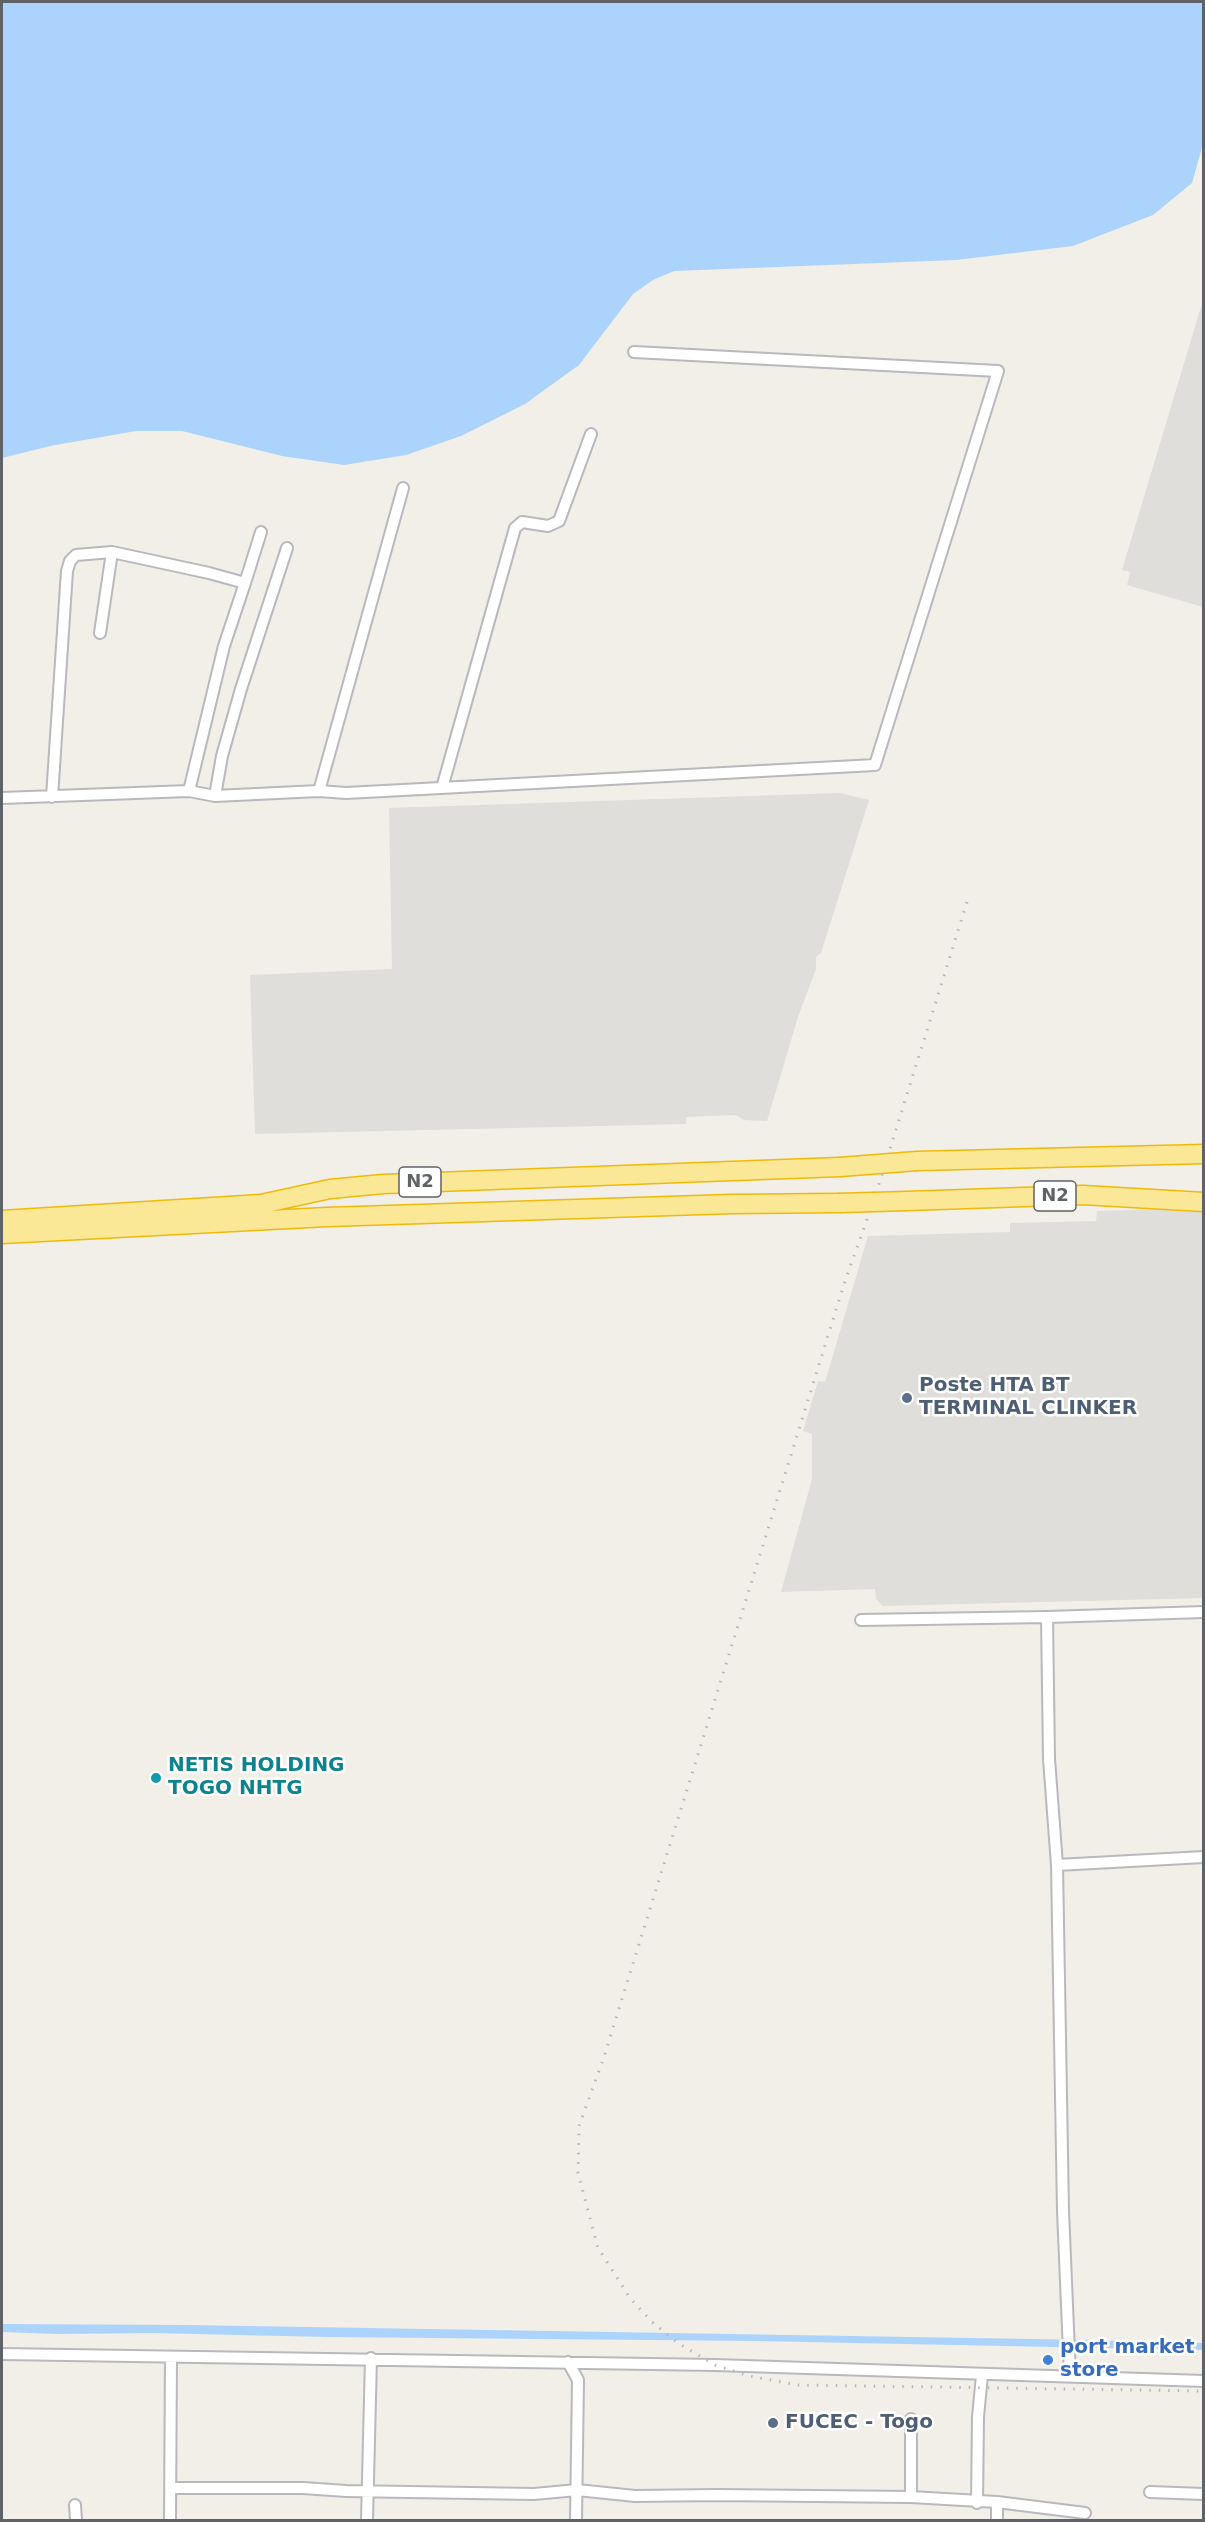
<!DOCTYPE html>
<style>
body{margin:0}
#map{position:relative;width:1205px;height:2522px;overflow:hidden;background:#f1efe8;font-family:"DejaVu Sans",sans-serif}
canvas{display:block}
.frame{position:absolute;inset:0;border:3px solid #5f6267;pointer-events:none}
</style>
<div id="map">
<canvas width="1205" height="2522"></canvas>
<div class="frame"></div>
</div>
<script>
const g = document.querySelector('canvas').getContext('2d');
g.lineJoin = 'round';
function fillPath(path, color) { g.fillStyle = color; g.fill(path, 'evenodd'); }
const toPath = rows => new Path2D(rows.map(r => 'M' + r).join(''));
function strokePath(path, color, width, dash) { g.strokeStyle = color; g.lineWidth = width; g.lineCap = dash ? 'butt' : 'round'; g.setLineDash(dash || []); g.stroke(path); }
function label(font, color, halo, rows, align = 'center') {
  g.font = font + ' "DejaVu Sans",sans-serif'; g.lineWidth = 5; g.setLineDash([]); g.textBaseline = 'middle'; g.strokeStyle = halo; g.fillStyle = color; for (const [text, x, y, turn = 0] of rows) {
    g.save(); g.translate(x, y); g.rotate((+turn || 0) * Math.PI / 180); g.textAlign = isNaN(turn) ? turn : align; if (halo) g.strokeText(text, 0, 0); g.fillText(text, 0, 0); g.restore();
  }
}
const industrial = toPath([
 [1203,300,1204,607,1203,607,1127,585,1130,572,1122,570],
 [840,793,869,800,821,953,816,957,816,969,798,1017,767,1121,744,1120,736,1115,686,1117,686,1124,255,1134,250,975,392,969,389,808],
 [1203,1208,1203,1598,883,1606,876,1599,875,1589,781,1592,812,1479,812,1434,803,1431,818,1381,825,1382,868,1236,1010,1232,1010,1223,1096,1221,1097,1211]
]);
const water = toPath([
 [2,2,1203,2,1203,144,1192,183,1153,215,1073,246,956,260,674,271,653,280,633,294,579,365,525,404,461,436,406,455,344,465,282,456,182,431,136,431,50,446,2,458],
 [2,2324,187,2325,1091,2340,1203,2343,1204,2350,756,2341,328,2337,152,2333,56,2334,2,2332]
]);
const street = toPath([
 [100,633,112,552],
 [442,788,515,528,522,522,548,526,559,521,591,434],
 [189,791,224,646,245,583],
 [319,791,403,488],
 [215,796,222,756,241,689,287,548],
 [52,797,67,571,70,561,76,555,112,552,209,573,245,583,261,532],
 [2,798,189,791,215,796,319,791,346,793,875,765,998,371,634,352],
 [1047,1617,1049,1759,1057,1865,1063,2211,1070,2376],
 [861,1620,1047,1617,1204,1612],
 [1057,1865,1204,1857],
 [2,2354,715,2365,1204,2381],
 [568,2362,578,2380,576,2520],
 [171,2488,303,2488,346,2491,534,2494,577,2490,635,2496,717,2495,911,2497,997,2502,1085,2513],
 [1150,2492,1204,2494],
 [911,2497,911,2419],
 [997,2502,997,2520],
 [977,2503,978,2417,982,2375],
 [75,2505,76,2520],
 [170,2520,171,2357],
 [367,2520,371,2358]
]);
const highway = toPath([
 [917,1161,1204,1154],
 [907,1201,1083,1195,1204,1202],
 [2,1220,261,1204,330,1189,383,1184,840,1167],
 [2,1234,327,1217,732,1204,839,1203]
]);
const rail = toPath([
 [967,902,875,1197,845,1281,604,2057,579,2126,578,2173,598,2248,630,2298,652,2322,678,2343,715,2365,749,2376,798,2385,1204,2391]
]);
const highwayBridge = toPath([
 [840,1167,917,1161],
 [839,1203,907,1201]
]);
const markers = [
 [907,1398,6,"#5c6f8a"],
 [156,1778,6,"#0f9aa8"],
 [1048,2360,6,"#3f7fe0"],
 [773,2423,6,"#5c6f8a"]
];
const shields = [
 [420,1182,42],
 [1055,1196,42]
];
const shieldNames = [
 ["N2",420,1182],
 ["N2",1055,1196]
];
const serviceNames = [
 ["Poste HTA BT",919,1386],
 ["TERMINAL CLINKER",919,1409],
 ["FUCEC - Togo",785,2423]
];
const cultureNames = [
 ["NETIS HOLDING",168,1766],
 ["TOGO NHTG",168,1789]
];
const shopNames = [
 ["port market",1060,2348],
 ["store",1060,2371]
];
fillPath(industrial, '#e0deda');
fillPath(water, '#acd3fc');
strokePath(street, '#b8b9be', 14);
strokePath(highway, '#f1b908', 21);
strokePath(street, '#fff', 10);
strokePath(highway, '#fae896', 18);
strokePath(rail, '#b6b6b7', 3, [1.5, 8]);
strokePath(highwayBridge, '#f1b908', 21, []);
strokePath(highwayBridge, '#fae896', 18);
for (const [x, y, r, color] of markers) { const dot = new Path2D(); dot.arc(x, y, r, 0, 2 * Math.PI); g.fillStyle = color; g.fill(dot); strokePath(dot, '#fff', 2); }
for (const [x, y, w] of shields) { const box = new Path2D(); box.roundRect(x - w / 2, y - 15, w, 30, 4.5); g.fillStyle = '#fff'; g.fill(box); strokePath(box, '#5f6267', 1.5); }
label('bold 18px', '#5f6267', null, shieldNames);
label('bold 20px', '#4e5e75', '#fff', serviceNames, 'left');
label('bold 20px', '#0d838f', '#fff', cultureNames, 'left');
label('bold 20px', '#366cbe', '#fff', shopNames, 'left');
</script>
